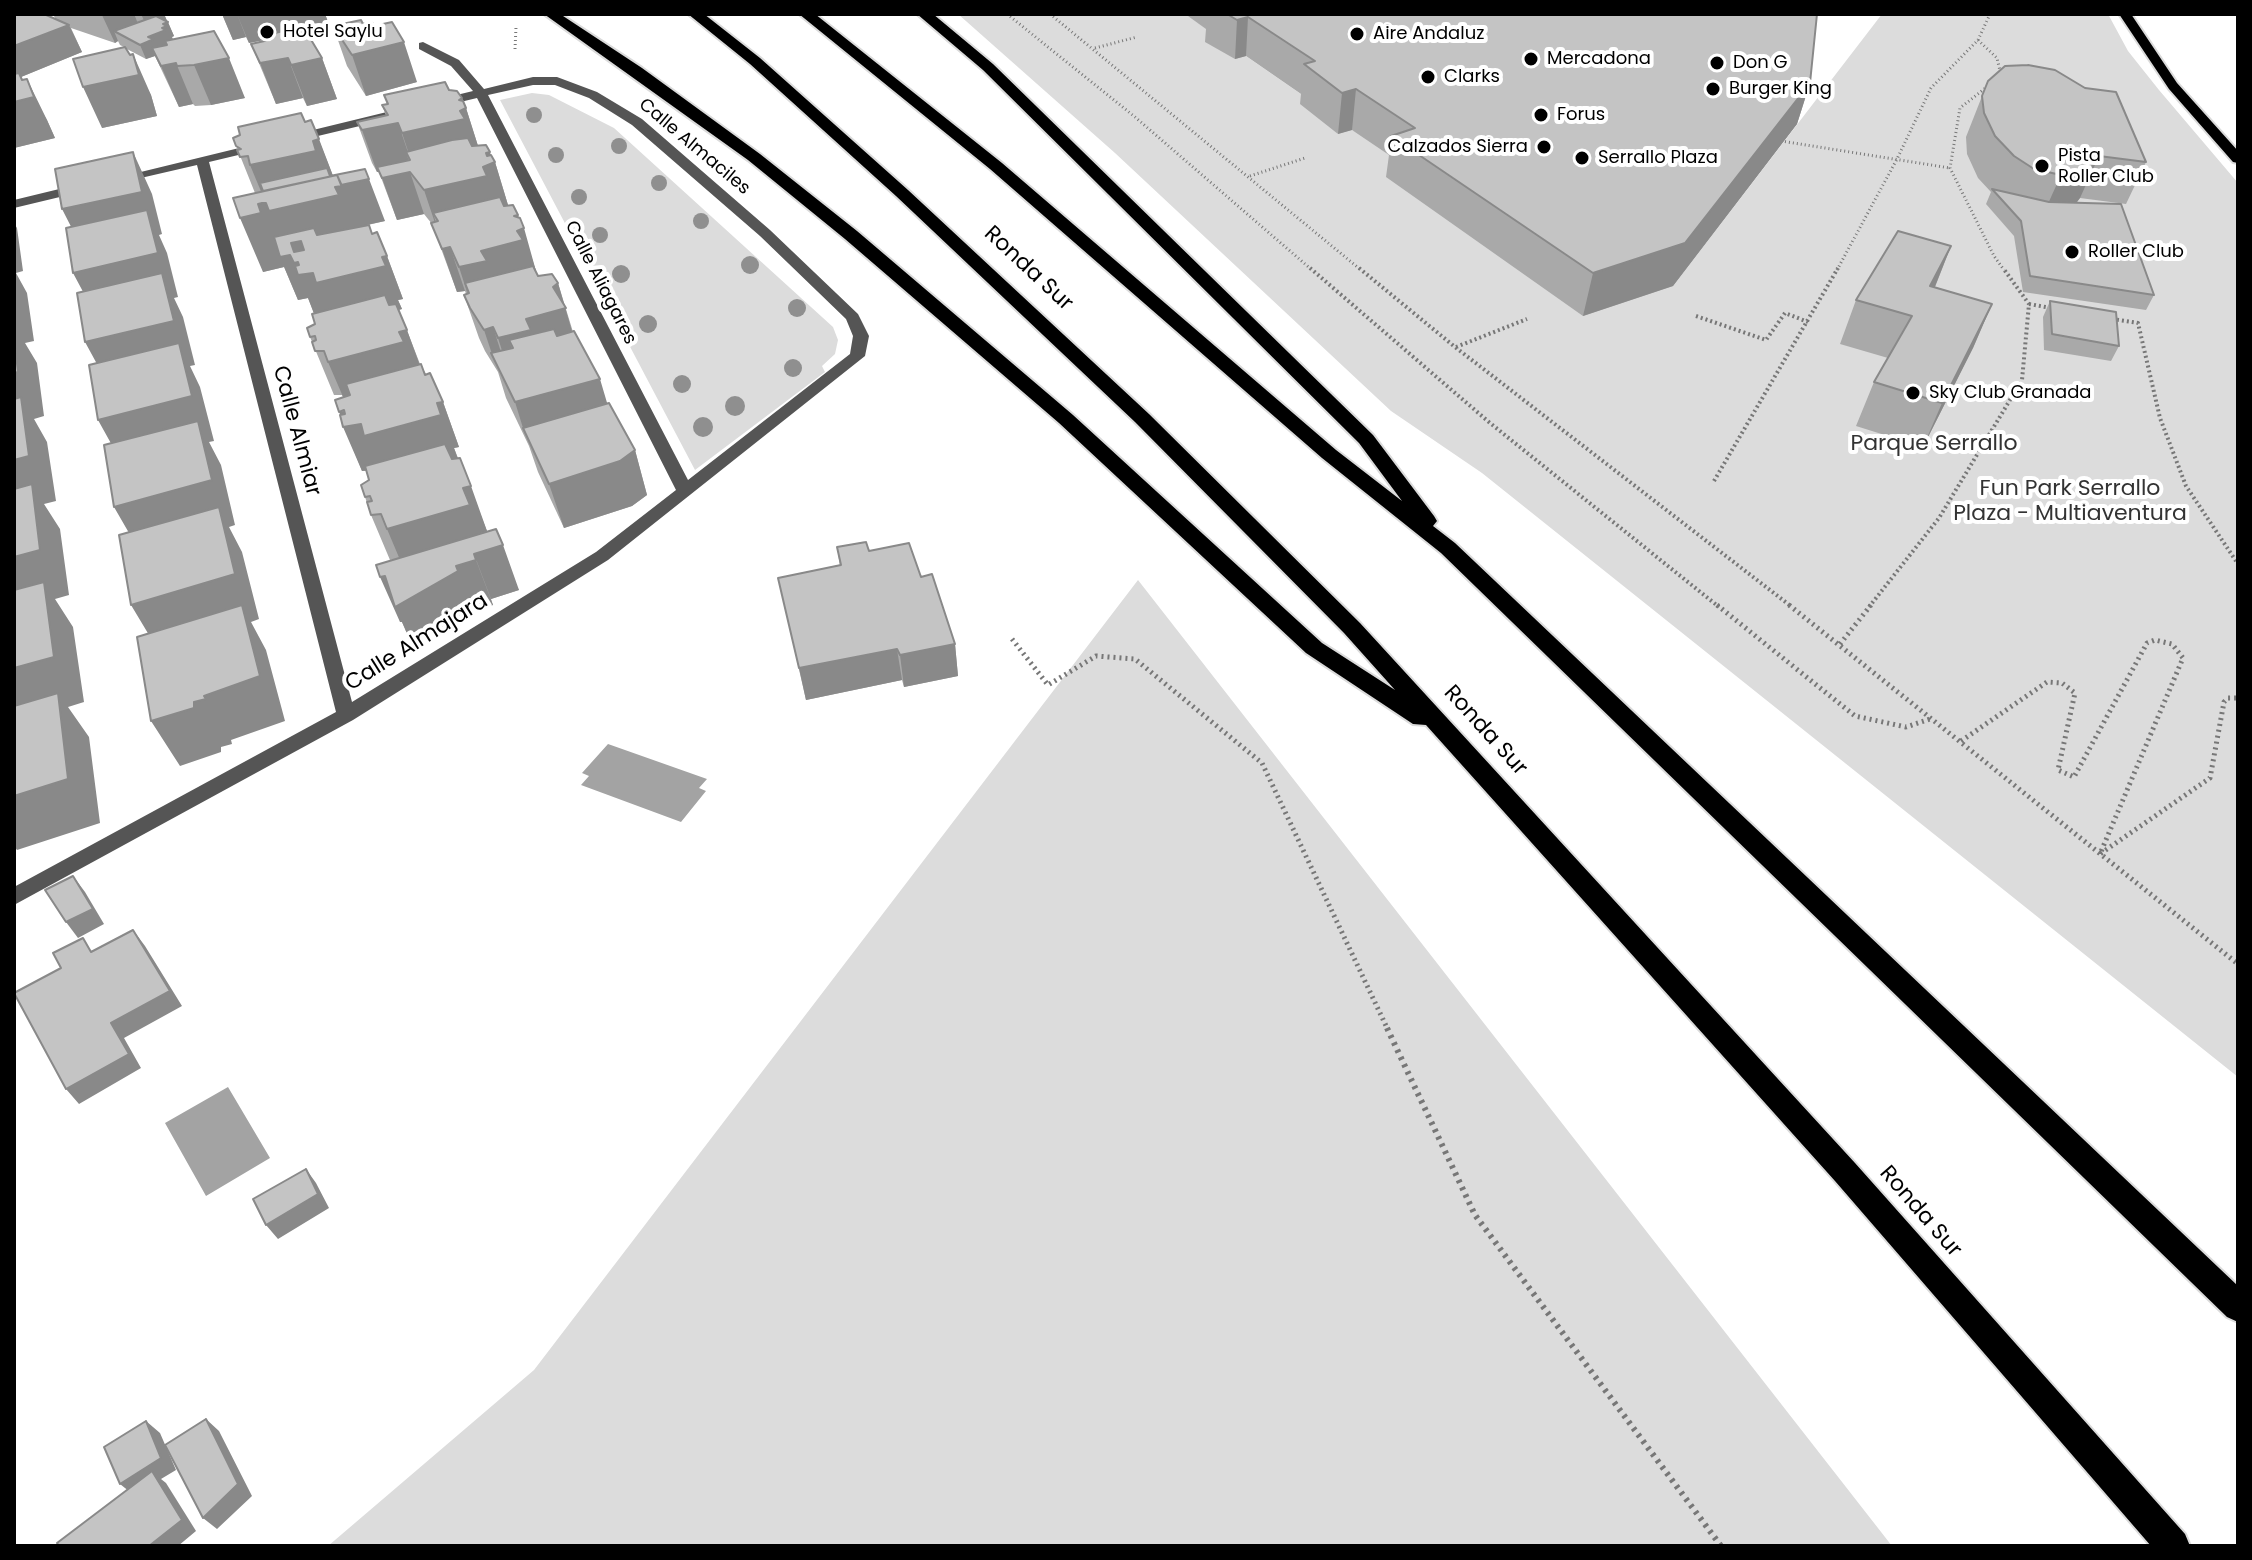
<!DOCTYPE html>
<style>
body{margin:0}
#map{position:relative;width:2252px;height:1560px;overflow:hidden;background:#fff;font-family:Poppins,sans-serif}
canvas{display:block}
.frame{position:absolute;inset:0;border:16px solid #000;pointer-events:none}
</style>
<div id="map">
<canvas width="2252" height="1560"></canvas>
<div class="frame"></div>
</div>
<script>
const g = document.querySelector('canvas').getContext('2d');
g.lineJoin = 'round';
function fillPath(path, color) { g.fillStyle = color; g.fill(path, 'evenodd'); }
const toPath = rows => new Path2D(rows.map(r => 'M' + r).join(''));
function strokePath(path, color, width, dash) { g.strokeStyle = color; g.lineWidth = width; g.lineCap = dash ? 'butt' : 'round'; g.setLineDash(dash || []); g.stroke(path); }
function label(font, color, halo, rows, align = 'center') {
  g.font = font + ' Poppins,sans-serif'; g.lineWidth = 8; g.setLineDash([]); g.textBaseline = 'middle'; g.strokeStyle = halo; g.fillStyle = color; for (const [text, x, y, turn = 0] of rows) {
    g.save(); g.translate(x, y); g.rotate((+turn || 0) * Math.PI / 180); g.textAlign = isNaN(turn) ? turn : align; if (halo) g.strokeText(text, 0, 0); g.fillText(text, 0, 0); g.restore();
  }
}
const green = toPath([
 [958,14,1185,14,1311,101,1338,134,1352,130,1673,286,1882,14,2108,14,2128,51,2159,90,2238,183,2238,1077,1482,473,1391,411,1115,153],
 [532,93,549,95,614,128,833,327,838,340,835,354,822,366,825,372,695,470,500,100],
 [1138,580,1892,1546,328,1546,534,1370]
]);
const water = toPath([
 [608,744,707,779,699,788,706,791,681,822,581,785,589,776,582,773],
 [228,1087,270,1158,206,1196,165,1123]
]);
const pathFar3 = toPath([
 [1007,14,1135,117,1312,270],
 [1050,14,1361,270],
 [1978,40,1997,58,2001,75],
 [1095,48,1137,37],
 [515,49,516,27],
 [1988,86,1960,108,1950,168,1994,256,2004,270],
 [1781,141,1950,168],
 [1250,176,1305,158],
 [1837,270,1897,159,1931,88,1978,40,1990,14]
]);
const pathFar2 = toPath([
 [1310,268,1490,423,1719,607],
 [1359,268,1455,347,1792,607],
 [2029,304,2051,308],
 [1696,316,1766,340,1785,313,1808,322],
 [2112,319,2138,323,2160,418,2186,486,2238,564],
 [1456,347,1527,319],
 [1714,481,1838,268],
 [1869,607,1939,518,2022,380,2029,304,2003,268]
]);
const pathFar1 = toPath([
 [1717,605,1855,716,1906,727,1933,718],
 [1789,605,2238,964],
 [1012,639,1048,685,1096,656,1135,659,1262,763,1388,1030],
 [1840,644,1871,605],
 [1961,741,2047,682,2062,683,2075,693,2058,770,2074,777,2147,643,2155,640,2172,644,2183,658,2100,854,2210,778,2224,702,2228,698,2238,698]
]);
const path = toPath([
 [1387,1028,1475,1215,1721,1546]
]);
const minor = toPath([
 [423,42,459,60,484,89,533,77,557,77,597,92,642,119,770,230,858,314,869,336,865,356,608,560,353,720,14,905,14,887,336,712,197,165,119,183,112,179,473,91,451,66,419,49,419,43,423,42],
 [533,85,555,85,589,98,632,125,760,236,846,319,853,336,850,354,688,480,488,95,533,85],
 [477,98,676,490,596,552,352,702,209,162,477,98],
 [84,183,89,184,89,190,14,208,14,200,84,183]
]);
const major = toPath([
 [2119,14,2131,14,2177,83,2238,151,2238,163,2233,162,2169,89,2119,14]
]);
const highway = toPath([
 [544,14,560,14,642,68,760,154,857,231,1073,415,1322,643,1395,690,1344,633,1135,422,896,196,750,64,688,14,704,14,760,58,908,190,1149,414,1360,623,1855,1163,2185,1534,2190,1546,2151,1546,1835,1181,1426,725,1413,724,1306,653,1059,423,845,239,748,160,544,14],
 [799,14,815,14,1002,163,1336,450,1402,501,1359,443,983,70,917,14,933,14,993,64,1373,435,1434,516,1437,521,1433,526,1455,543,2238,1286,2238,1322,2227,1317,1441,553,1322,458,990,169,799,14]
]);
const trees = [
 [534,115,8],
 [619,146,8],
 [556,155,8],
 [659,183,8],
 [579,197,8],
 [701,221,8],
 [600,235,8],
 [750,265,9],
 [621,274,9],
 [797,308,9],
 [648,324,9],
 [793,368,9],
 [682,384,9],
 [735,406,10],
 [703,427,10]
];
const wall = toPath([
 [14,14,55,18,53,14,164,14,174,36,172,37,173,40,245,98,211,105,195,106,193,104,179,107,155,56,146,59,125,48,151,95,157,116,102,128,124,47,120,45,118,41,115,43,71,28,82,52,21,77,47,120,55,138,14,148],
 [222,14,325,14,330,27,294,34,322,58,337,99,307,106,303,98,276,104,251,44,269,39,249,43,246,37,233,40],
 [1185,14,1817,14,1810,83,1797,124,1673,286,1583,316,1386,177,1389,155,1352,130,1338,134,1300,104,1301,94,1246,56,1235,59,1205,42,1206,29],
 [333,26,417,82,366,96,347,66],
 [1988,81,2146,162,2126,204,2080,198,2076,203,2154,295,2146,310,2023,292,2014,236,1986,204,1991,192,1978,178,1967,154,1966,137],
 [449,90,462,98,466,108,478,146,490,155,495,162,508,205,505,206,519,218,536,271,535,271,538,276,558,283,573,332,607,404,635,450,647,495,632,506,564,528,538,472,529,446,506,398,498,372,485,351,479,338,464,295,466,294,465,291,457,292,432,224,424,214,397,220,379,172,377,172,372,163,357,122,386,116,382,105,387,104,384,95],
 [311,120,333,176,385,221,359,227,372,234,387,256,403,299,398,300,402,309,399,310,420,364,443,402,459,447,454,448,487,531,481,533,481,534,519,590,491,599,493,605,474,611,476,616,415,652,402,622,400,622,396,559,390,560,371,515,365,497,369,480,366,471,362,471,340,415,343,397,342,395,334,395,310,337,315,324,314,313,308,298,298,300,282,262,284,267,263,272,255,193,233,138],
 [1951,246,1935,287,1992,304,1973,348,1923,447,1856,426,1874,382,1888,358,1840,344,1856,300],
 [2050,301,2119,346,2111,361,2044,350,2043,317],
 [837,547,869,551,921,577,955,644,958,676,904,687,902,680,806,700,778,578,840,566]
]);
const shadedWall = toPath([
 [105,14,134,14,139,26,114,31,118,41,115,43,102,15],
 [141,14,164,14,167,21,148,29],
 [222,14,237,14,246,37,233,40],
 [237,14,325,14,330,27,249,43],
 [1248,17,1246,56,1235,59,1237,20],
 [168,22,174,36,172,37,173,40,161,54,146,59,140,45,163,24],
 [69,25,82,52,21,77,32,98,27,79,47,120,55,138,14,148,14,46],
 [404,42,417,82,366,96,352,55],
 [133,54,151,95,157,116,102,128,83,87],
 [229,58,245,98,211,105,194,65],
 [288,58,303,98,276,104,260,63],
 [322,58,337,99,307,106,291,65],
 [176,63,193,104,179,107,161,66],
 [1810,83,1797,124,1673,286,1583,316,1593,273],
 [1356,89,1352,130,1338,134,1342,93],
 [462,98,465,108,466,108,479,149,416,175,402,133,460,111,459,100],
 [398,123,412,164,406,152,410,165,377,172,362,130],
 [319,139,335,181,369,179,385,221,357,227,382,257,387,256,403,299,398,300,402,309,334,326,316,319,308,298,298,300,282,262,284,267,263,272,240,218,258,204,265,201,250,165],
 [133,152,152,194,162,234,159,235,167,253,178,297,174,298,183,317,195,365,190,366,200,387,214,441,209,442,221,465,235,525,229,527,242,552,259,619,251,622,266,650,285,721,231,740,232,744,221,747,221,752,180,766,151,721,158,650,131,605,140,552,114,507,123,465,98,420,109,386,85,342,96,316,73,273,84,252,62,209],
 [490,152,493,163,495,162,508,205,497,208,438,221,433,213,439,232,438,232,424,190,483,167,486,153],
 [2099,156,2080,198,2068,214,2042,217,2061,175],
 [410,172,424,214,397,220,382,178],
 [518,215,522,229,524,228,536,271,469,293,465,283,473,311,459,267,481,251,514,216],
 [14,223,17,228,23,271,16,273,27,293,34,341,25,343,37,363,44,416,34,419,47,442,56,501,44,504,60,529,69,595,55,599,73,627,84,702,68,707,89,737,100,823,17,850,14,846],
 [1951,246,1934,289,1930,286],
 [450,247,465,291,457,292,442,249],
 [558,283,578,352,513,348,509,340,522,380,512,382,498,338,526,319,553,287],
 [1992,304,1973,348,1923,447,1942,403],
 [493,327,507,371,493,357,484,330],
 [407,330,423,374,347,406,328,362,399,332],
 [600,379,613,423,523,428,515,402],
 [443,402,459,447,454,448,458,459,362,471,343,427,345,426,339,412],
 [635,450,647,495,632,506,564,528,549,484],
 [471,486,487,531,481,533,487,550,503,545,519,590,491,599,474,554,406,574,387,529,463,488],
 [476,560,493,605,474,611,476,616,415,652,402,622,400,622,380,577,456,566],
 [955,644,958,676,904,687,900,655],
 [897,649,902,680,806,700,799,668],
 [73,876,85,892,104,924,78,938,66,922],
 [133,930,145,946,182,1006,124,1038,141,1068,79,1104,66,1089],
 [306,1169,316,1183,329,1208,278,1239,266,1225],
 [206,1419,219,1431,252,1496,217,1529,203,1518],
 [146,1421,160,1433,176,1470,161,1479,166,1483,196,1531,178,1546,149,1546,135,1496,120,1484]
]);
const building = toPath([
 [14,14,44,14,69,25,14,46,14,14],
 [1227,14,1817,14,1810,83,1685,243,1593,273,1391,136,1415,128,1356,89,1342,93,1304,64,1315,61,1248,17,1237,20,1227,14],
 [156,16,168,22,163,24,167,26,162,28,166,30,148,37,154,39,140,45,114,31,156,16],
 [361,20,363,24,372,22,374,26,392,22,404,42,352,55,333,26,361,20],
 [291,29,295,36,307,33,322,58,291,65,288,58,260,63,251,44,269,40,267,35,291,29],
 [214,31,229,58,194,65,177,66,176,63,161,66,152,48,167,45,165,41,214,31],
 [125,47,130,55,133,54,139,75,83,87,73,59,125,47],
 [2028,65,2055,70,2085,88,2116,92,2146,162,2099,156,2088,172,2061,175,2034,169,2014,156,1995,136,1984,113,1982,96,1988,81,2005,66,2028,65],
 [19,73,22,80,27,79,34,97,14,102,14,74,19,73],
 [445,82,449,90,457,91,462,98,459,100,463,101,466,108,460,111,465,119,402,133,398,123,362,130,357,122,388,115,382,105,388,104,384,95,445,82],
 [301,113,305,122,311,120,319,139,313,141,316,151,250,165,248,156,240,157,237,150,241,149,236,146,233,138,240,135,238,127,301,113],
 [468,138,472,146,486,145,490,152,486,153,487,156,491,155,495,162,483,167,487,176,424,190,410,172,382,178,377,167,410,160,406,152,452,140,468,138],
 [133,152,142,192,62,209,55,169,133,152],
 [327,168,330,176,365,169,369,179,341,185,337,175,263,191,260,183,327,168],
 [337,175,342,186,335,187,339,195,269,211,266,203,262,203,258,204,261,213,240,218,233,198,337,175],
 [1992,189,2049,202,2121,204,2154,295,2030,276,2021,221,1992,189],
 [500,197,504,206,513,205,518,215,514,216,520,218,524,228,517,231,523,240,481,251,487,261,459,267,450,247,442,249,431,223,438,221,433,213,500,197],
 [147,210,158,253,73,273,66,228,147,210],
 [369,225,372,234,377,232,387,256,382,257,386,266,316,283,313,273,298,275,295,266,299,265,298,262,294,263,290,255,280,257,274,237,314,228,317,235,369,225],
 [301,241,304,250,294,252,291,243,301,241],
 [1898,231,1951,246,1930,286,1992,304,1942,403,1874,382,1912,316,1856,300,1898,231],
 [533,266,538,276,552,274,558,283,553,287,566,308,526,319,531,330,498,338,493,327,484,330,470,308,464,295,469,293,465,283,533,266],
 [162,273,174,321,85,342,77,293,162,273],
 [385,295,389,305,396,304,407,330,399,332,404,342,328,362,324,351,315,351,312,342,316,340,315,336,310,337,307,328,315,324,312,314,385,295],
 [2050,301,2116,312,2119,346,2052,334,2050,301],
 [554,329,557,336,574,331,600,379,515,402,491,353,513,348,509,340,554,329],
 [14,339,18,372,14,373,14,339],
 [179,343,192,396,98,420,89,365,179,343],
 [421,364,425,375,430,373,443,402,437,403,441,415,364,436,361,424,343,427,340,415,345,414,344,410,339,412,335,400,350,395,346,384,421,364],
 [21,397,29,456,14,460,14,399,21,397],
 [609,403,635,450,620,461,549,484,523,428,609,403],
 [198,421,212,480,114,507,104,445,198,421],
 [445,444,452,459,460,458,471,486,463,488,470,505,387,529,381,514,371,515,367,502,372,501,370,496,365,497,361,485,369,480,365,466,445,444],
 [32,484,40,550,14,557,14,489,32,484],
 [219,507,235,574,131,605,119,535,219,507],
 [496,529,503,545,474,554,476,560,456,566,458,571,395,607,385,576,380,577,376,565,496,529],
 [866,542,869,551,909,543,921,577,932,574,955,644,900,655,897,649,799,668,778,578,841,565,837,547,866,542],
 [44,582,54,657,14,668,14,590,44,582],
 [242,605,260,676,204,696,206,699,194,702,194,708,151,721,137,637,242,605],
 [58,693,68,779,14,796,14,706,58,693],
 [73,876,93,909,66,922,45,890,73,876],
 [133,930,170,991,111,1023,129,1054,66,1089,14,993,61,968,53,953,83,938,91,952,133,930],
 [306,1169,318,1194,266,1225,253,1199,306,1169],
 [206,1419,238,1484,203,1518,165,1445,206,1419],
 [146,1421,161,1458,120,1484,104,1447,146,1421],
 [152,1471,182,1520,149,1546,59,1546,57,1543,152,1471]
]);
const markers = [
 [267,32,8,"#000"],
 [1357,34,8,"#000"],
 [1531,59,8,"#000"],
 [1717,63,8,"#000"],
 [1428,77,8,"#000"],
 [1713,89,8,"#000"],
 [1541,115,8,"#000"],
 [1544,147,8,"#000"],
 [1582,158,8,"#000"],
 [2042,166,8,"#000"],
 [2072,252,8,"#000"],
 [1913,393,8,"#000"]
];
const farPoinames = [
 ["Hotel Saylu",283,32],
 ["Aire Andaluz",1373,34],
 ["Mercadona",1547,59],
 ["Don G",1733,63],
 ["Clarks",1444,77],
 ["Burger King",1729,89],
 ["Forus",1557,115],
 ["Calzados Sierra",1528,147,"right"],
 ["Pista",2058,156],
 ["Roller Club",2058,177],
 ["Serrallo Plaza",1598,158],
 ["Roller Club",2088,252],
 ["Sky Club Granada",1929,393]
];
const farStreetnames = [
 ["Calle Almaciles",694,147,40],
 ["Calle Aliagares",600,283,63]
];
const streetNames = [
 ["Ronda Sur",1028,269,43],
 ["Calle Almiar",296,431,75],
 ["Calle Almajara",417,643,-32],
 ["Ronda Sur",1485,731,48],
 ["Ronda Sur",1920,1212,49]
];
const parkNames = [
 ["Parque Serrallo",1934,444],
 ["Fun Park Serrallo",2070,489],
 ["Plaza - Multiaventura",2070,514]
];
fillPath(green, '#dcdcdc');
fillPath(water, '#a3a3a3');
strokePath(major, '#dbdbdb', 4);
strokePath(highway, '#dbdbdb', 4);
strokePath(pathFar3, '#777', 3, [1, 3]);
strokePath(pathFar2, '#777', 4, [2, 3]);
strokePath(pathFar1, '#777', 5, [2, 4]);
strokePath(path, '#777', 6, [3, 5]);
fillPath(minor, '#555');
fillPath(major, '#000');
fillPath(highway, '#000');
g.fillStyle = '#8f8f8f';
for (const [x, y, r] of trees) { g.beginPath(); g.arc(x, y, r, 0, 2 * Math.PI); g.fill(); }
fillPath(wall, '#a9a9a9');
fillPath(shadedWall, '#898989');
fillPath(building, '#c4c4c4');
strokePath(building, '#898989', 2);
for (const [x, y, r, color] of markers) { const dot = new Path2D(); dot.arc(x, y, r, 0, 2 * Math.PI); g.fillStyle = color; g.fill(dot); strokePath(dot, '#fff', 3); }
label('18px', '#000', '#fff', farPoinames, 'left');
label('18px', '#000', '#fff', farStreetnames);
label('22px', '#000', '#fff', streetNames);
label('22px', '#333', '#fff', parkNames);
</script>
